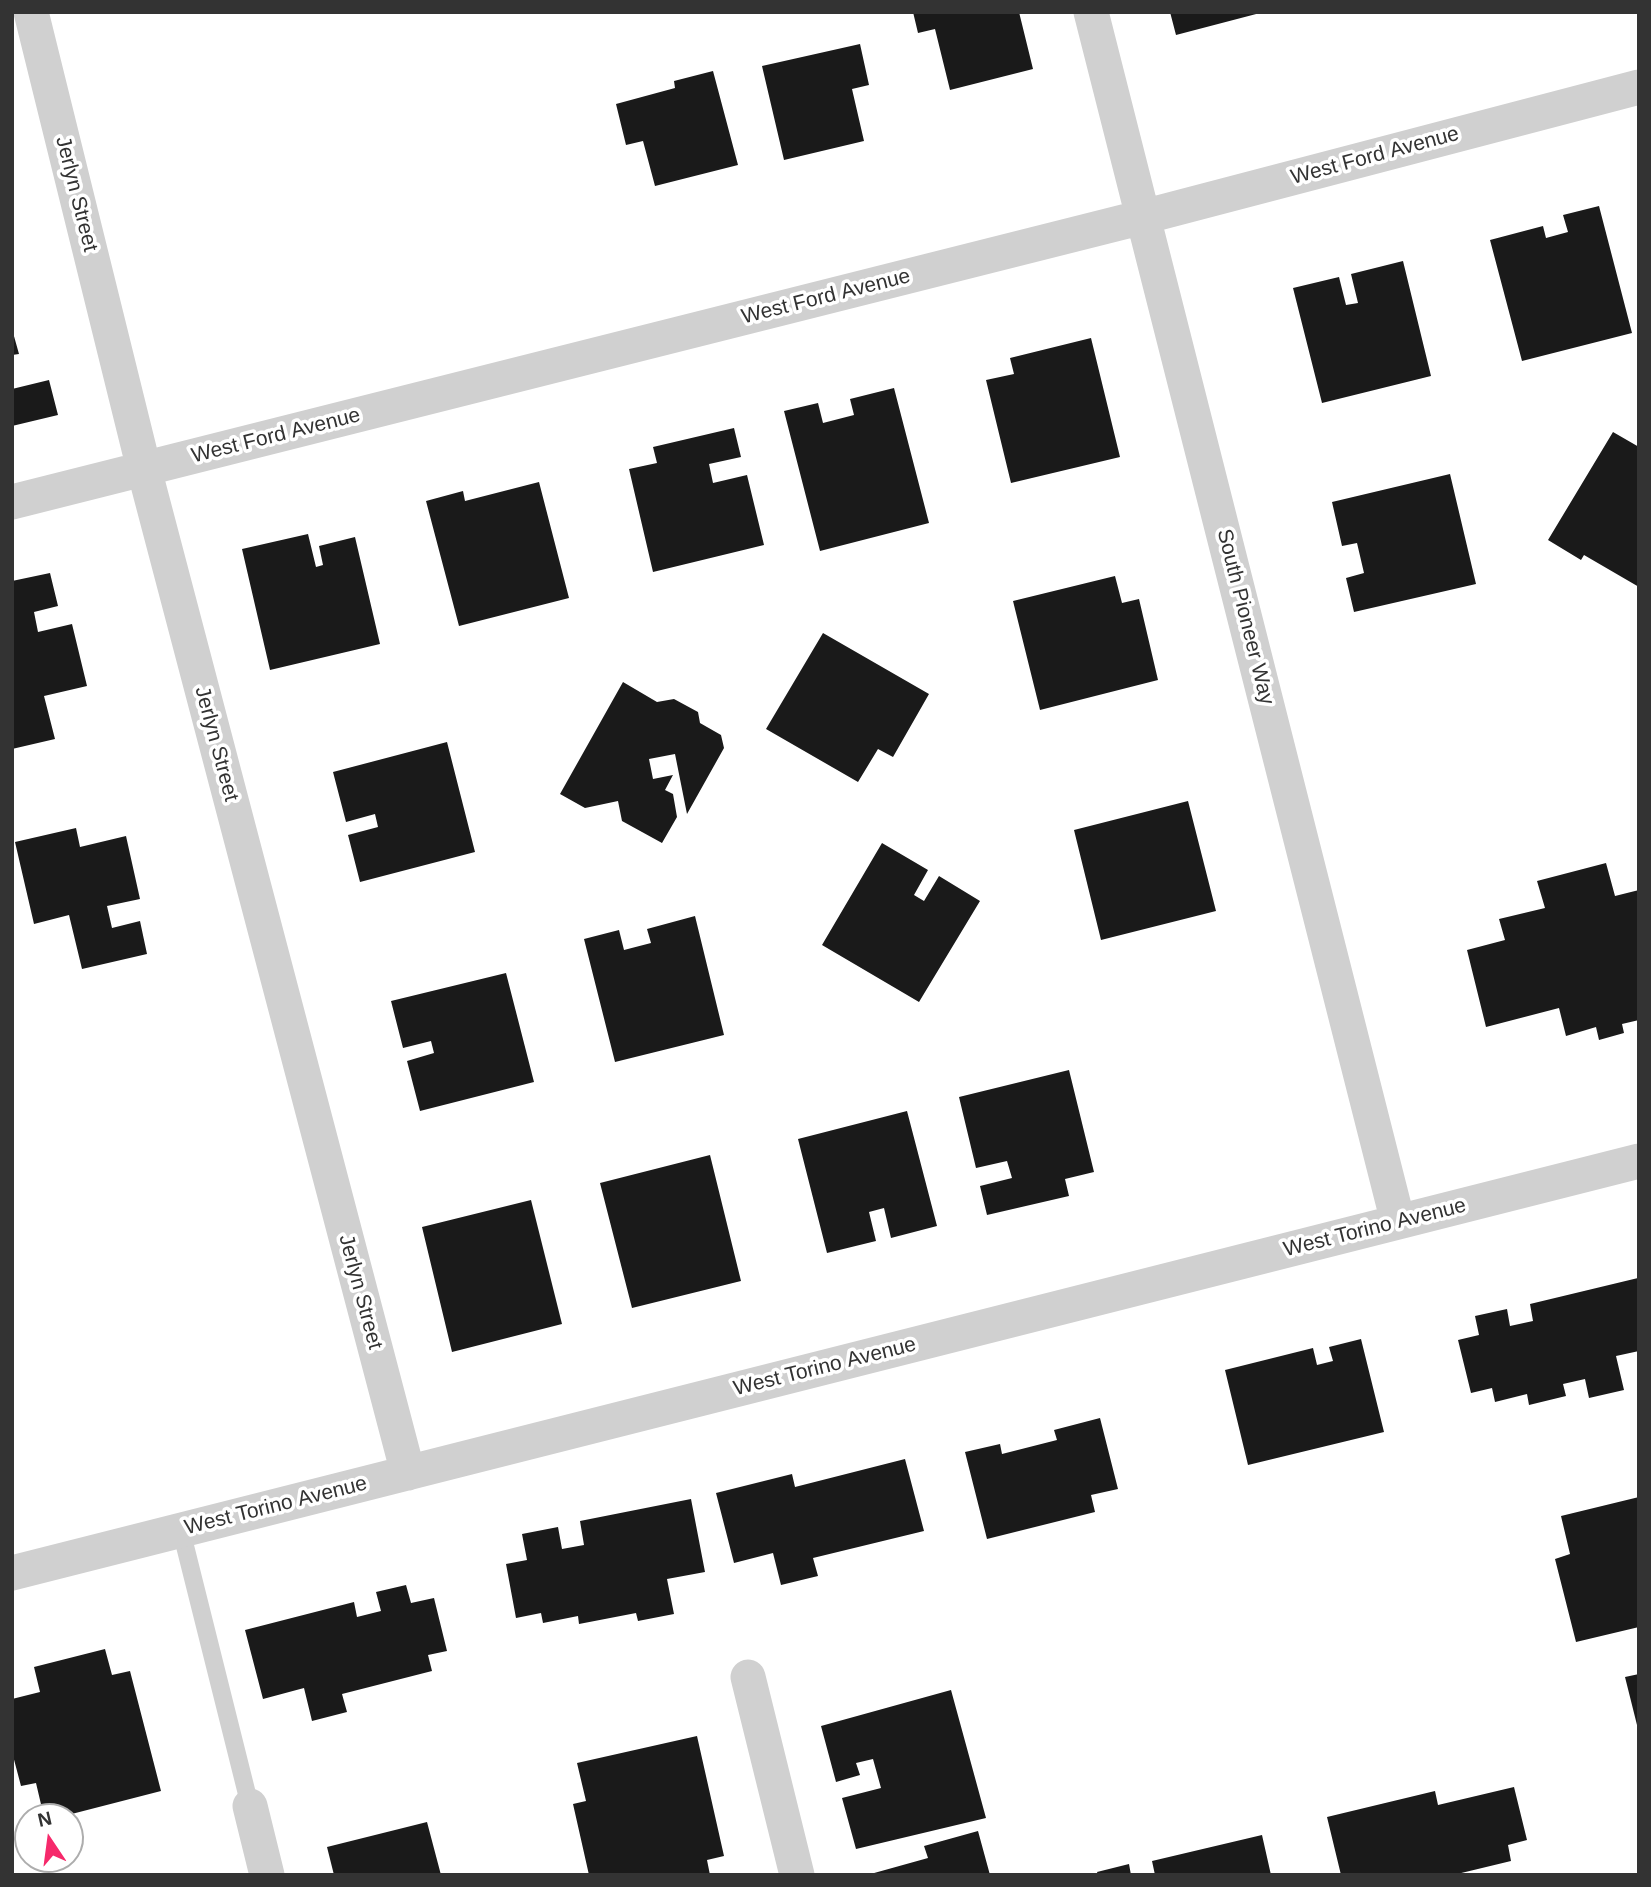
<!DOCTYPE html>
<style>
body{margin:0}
#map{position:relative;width:1651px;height:1887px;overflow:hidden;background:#fff;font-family:Helvetica,sans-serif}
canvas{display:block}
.frame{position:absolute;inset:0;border:14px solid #333;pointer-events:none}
.north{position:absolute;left:14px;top:1803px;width:70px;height:70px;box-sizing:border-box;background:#fff;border:2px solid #adadad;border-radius:50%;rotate:347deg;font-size:19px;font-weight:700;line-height:28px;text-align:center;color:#333}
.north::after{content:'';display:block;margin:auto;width:24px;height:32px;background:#f6296b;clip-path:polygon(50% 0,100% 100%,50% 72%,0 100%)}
</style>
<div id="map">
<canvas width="1651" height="1887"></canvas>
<div class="frame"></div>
<div class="north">N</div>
</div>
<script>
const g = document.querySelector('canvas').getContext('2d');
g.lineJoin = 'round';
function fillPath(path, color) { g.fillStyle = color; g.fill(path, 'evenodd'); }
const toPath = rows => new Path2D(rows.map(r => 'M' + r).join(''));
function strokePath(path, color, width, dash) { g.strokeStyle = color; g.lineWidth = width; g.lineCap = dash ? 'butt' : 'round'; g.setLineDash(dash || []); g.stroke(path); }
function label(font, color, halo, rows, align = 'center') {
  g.font = font + ' Helvetica,sans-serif'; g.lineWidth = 7; g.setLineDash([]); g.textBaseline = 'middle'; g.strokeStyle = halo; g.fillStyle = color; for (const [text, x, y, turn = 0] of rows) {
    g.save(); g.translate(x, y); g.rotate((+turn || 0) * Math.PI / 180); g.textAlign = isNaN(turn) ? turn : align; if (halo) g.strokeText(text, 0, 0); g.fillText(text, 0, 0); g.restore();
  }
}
const building = toPath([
 [913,12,1019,12,1033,69,950,90,935,29,918,33],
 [1170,12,1260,12,1260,13,1176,35],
 [860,44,869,85,852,89,864,141,784,160,762,66],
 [713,71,738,165,655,186,643,141,626,145,616,104,675,88,674,81],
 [1599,206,1632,333,1522,361,1490,240,1543,226,1546,238,1568,232,1563,215],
 [1403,261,1431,376,1322,403,1293,288,1339,277,1346,305,1358,303,1351,274],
 [12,329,19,354,12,355],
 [1091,338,1120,457,1011,483,986,380,1014,374,1010,358],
 [49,380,58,415,12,426,12,389],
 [894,388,929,523,820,551,784,411,818,403,823,423,854,415,850,399],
 [734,428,741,457,709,464,713,483,747,475,764,545,653,572,629,469,657,463,653,447],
 [1613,432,1639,447,1639,587,1584,555,1581,560,1548,540],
 [1450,474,1476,584,1354,612,1346,578,1364,573,1357,543,1342,546,1332,502],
 [539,482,569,598,459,626,426,501,463,491,465,501],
 [308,534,316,567,323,565,319,546,355,537,380,644,270,670,242,549],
 [50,573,58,606,34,612,38,632,72,624,87,686,44,696,55,739,12,749,12,581],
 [1115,576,1122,603,1139,599,1158,680,1040,710,1013,601],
 [823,633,929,694,893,757,878,749,858,782,766,729],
 [623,682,657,702,674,699,698,712,700,723,721,735,724,748,687,814,675,754,649,759,653,779,673,775,665,790,673,794,677,817,662,843,622,821,618,801,585,808,560,794],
 [447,742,475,852,360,882,348,835,378,827,375,814,346,822,333,772],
 [1188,801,1216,911,1101,940,1074,830],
 [76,828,80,847,126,836,140,899,107,906,112,928,140,921,147,954,82,969,69,915,34,924,15,842],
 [882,843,928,870,914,895,924,901,939,876,980,901,919,1002,822,945],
 [1606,863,1615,896,1639,890,1639,1020,1622,1024,1624,1033,1599,1040,1596,1027,1566,1036,1559,1008,1486,1027,1467,950,1505,940,1499,919,1545,908,1537,881],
 [695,916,724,1035,615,1062,584,939,619,930,624,950,651,943,647,929],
 [506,973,534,1082,420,1111,407,1061,434,1053,431,1041,403,1048,391,1001],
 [1069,1070,1094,1172,1065,1179,1069,1196,987,1215,980,1186,1012,1178,1007,1161,976,1168,959,1097],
 [907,1111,937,1226,891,1238,884,1208,869,1212,876,1241,827,1253,798,1139],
 [710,1155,741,1281,632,1308,600,1183],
 [531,1200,562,1324,452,1352,422,1227],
 [1638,1278,1639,1351,1616,1356,1624,1390,1589,1398,1585,1379,1563,1384,1566,1396,1529,1405,1527,1394,1495,1402,1492,1388,1471,1393,1458,1340,1479,1335,1475,1316,1507,1309,1510,1326,1533,1321,1530,1304],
 [1361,1339,1384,1432,1248,1465,1225,1370,1313,1348,1317,1365,1333,1361,1329,1347],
 [1100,1418,1118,1489,1091,1495,1095,1512,987,1539,965,1452,1000,1444,1002,1454,1057,1440,1054,1430],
 [905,1459,924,1531,813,1558,818,1576,781,1585,773,1553,734,1563,716,1493,792,1474,795,1487],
 [1639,1497,1639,1627,1576,1642,1555,1559,1570,1554,1561,1516],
 [691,1499,705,1572,667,1579,674,1614,638,1621,636,1613,579,1624,578,1616,543,1623,541,1613,516,1618,506,1564,527,1560,522,1534,558,1527,562,1549,584,1545,580,1521],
 [406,1585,411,1603,434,1598,447,1651,428,1655,432,1671,342,1694,347,1712,312,1721,304,1688,263,1699,245,1630,354,1602,357,1617,381,1611,376,1592],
 [105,1649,112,1675,130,1671,161,1791,60,1817,44,1817,36,1783,21,1786,12,1752,12,1699,40,1692,34,1667],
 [1639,1674,1639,1729,1638,1729,1625,1677],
 [951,1690,986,1818,856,1849,842,1798,881,1788,873,1759,856,1763,860,1775,836,1782,821,1726],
 [697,1736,724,1856,707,1860,710,1875,589,1875,573,1804,586,1801,577,1763],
 [1514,1787,1527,1840,1508,1845,1511,1861,1453,1875,1341,1875,1327,1817,1435,1791,1438,1805],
 [427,1822,441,1875,334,1875,327,1847],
 [978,1831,990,1875,867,1875,928,1858,924,1846],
 [1262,1835,1271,1875,1155,1875,1152,1861],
 [1129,1864,1131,1875,1098,1875,1097,1872]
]);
const lane = toPath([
 [181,1530,250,1806]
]);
const street = toPath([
 [31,12,144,469,408,1473],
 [1091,12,1398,1222],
 [12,502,1143,217,1639,87],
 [12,1573,1639,1161],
 [748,1677,797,1875],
 [250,1806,267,1875]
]);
const streetNames = [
 ["West Ford Avenue",1375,156,-15],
 ["Jerlyn Street",76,194,76],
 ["West Ford Avenue",826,297,-14],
 ["West Ford Avenue",276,436,-14],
 ["South Pioneer Way",1245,617,76],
 ["Jerlyn Street",216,744,75],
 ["West Torino Avenue",1375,1228,-14],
 ["Jerlyn Street",360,1292,75],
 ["West Torino Avenue",825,1367,-14],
 ["West Torino Avenue",276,1506,-14]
];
fillPath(building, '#1a1a1a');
strokePath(lane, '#d0d0d0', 18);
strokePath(street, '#d0d0d0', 35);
label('21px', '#333', '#fff', streetNames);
</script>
